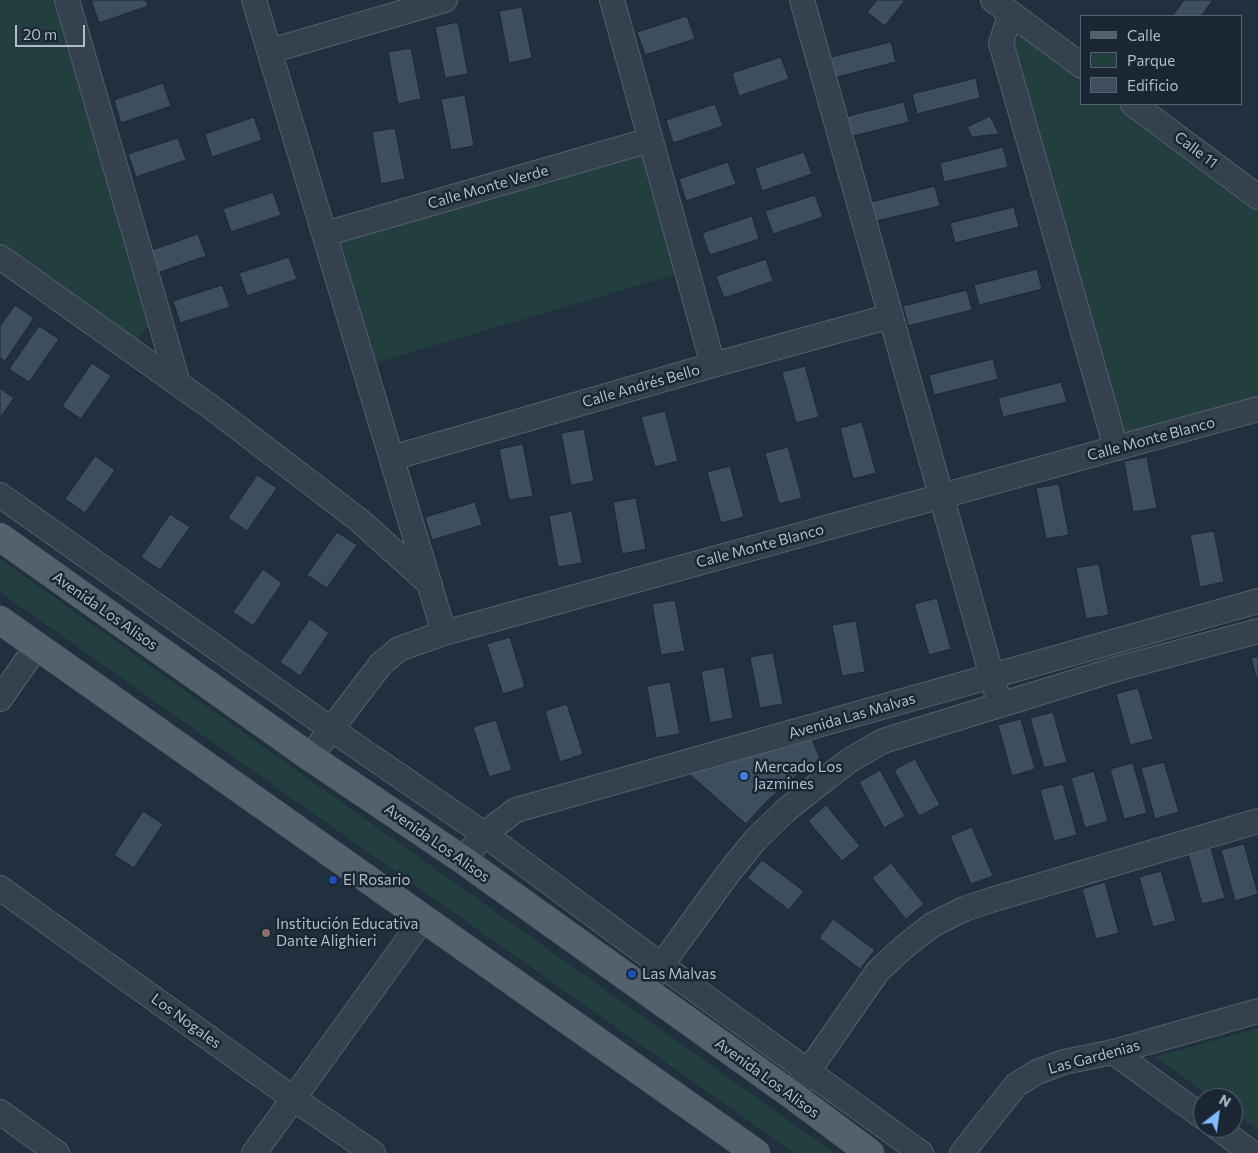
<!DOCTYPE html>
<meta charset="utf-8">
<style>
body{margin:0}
#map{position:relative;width:1258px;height:1153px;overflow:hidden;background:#21303e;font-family:Commissioner,sans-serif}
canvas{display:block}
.legend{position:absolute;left:1080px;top:15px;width:162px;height:90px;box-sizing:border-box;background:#1a2633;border:1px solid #56626f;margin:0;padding:6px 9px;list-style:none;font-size:15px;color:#b1bcca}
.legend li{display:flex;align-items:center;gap:10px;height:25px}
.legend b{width:25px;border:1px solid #56626f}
.north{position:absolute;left:1193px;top:1088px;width:50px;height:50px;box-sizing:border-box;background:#1a2633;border:1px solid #56626f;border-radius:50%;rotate:30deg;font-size:14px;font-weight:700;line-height:20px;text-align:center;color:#b1bcca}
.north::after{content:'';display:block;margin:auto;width:18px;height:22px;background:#80baff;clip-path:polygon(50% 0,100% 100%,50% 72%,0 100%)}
.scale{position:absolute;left:15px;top:25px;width:70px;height:22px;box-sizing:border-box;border:2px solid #b1bcca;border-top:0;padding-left:6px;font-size:15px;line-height:18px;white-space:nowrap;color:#b1bcca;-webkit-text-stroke:4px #1a2633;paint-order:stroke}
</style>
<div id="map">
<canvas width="1258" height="1153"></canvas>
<ul class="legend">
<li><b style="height:6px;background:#53616e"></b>Calle</li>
<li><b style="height:14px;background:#233e3f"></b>Parque</li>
<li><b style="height:14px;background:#3d4e5e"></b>Edificio</li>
</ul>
<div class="north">N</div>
<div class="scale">20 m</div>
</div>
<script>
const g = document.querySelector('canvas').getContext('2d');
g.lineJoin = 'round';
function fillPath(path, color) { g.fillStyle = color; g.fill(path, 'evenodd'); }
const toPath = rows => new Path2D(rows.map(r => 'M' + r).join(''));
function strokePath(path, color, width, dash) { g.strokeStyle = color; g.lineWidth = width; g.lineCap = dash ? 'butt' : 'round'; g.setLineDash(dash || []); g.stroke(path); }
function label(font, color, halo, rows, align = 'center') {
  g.font = font + ' Commissioner,sans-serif'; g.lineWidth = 5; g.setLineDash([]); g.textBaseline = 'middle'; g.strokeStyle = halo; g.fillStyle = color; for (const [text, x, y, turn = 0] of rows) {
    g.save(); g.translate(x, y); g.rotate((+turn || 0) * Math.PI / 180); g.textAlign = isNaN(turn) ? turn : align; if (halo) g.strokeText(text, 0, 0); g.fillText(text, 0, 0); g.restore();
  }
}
const green = toPath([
 [0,0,54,0,148,326,136,342,0,246],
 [1022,34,1082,78,1082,104,1117,104,1258,208,1258,399,1123,435,1011,46],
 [644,153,677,274,375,363,340,241],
 [0,559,834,1153,794,1153,0,592],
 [1258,1028,1258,1130,1233,1112,1233,1098,1213,1098,1155,1057]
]);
const building = toPath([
 [91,0,146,0,148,6,99,23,91,0],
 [877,0,905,0,885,26,867,12,877,0],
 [1184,0,1213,0,1201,16,1175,16,1173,15,1184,0],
 [522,7,532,58,509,63,499,11,522,7],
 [687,16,695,39,645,55,637,32,687,16],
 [458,22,468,74,445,78,435,27,458,22],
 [891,42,896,62,833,78,827,58,891,42],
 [411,48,421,99,398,104,388,52,411,48],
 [781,57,789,79,739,96,732,73,781,57],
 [976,78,980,98,917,114,912,94,976,78],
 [163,83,171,106,121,123,114,100,163,83],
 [465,95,474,146,451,150,441,99,465,95],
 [904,102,909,122,845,138,840,118,904,102],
 [715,104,723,126,673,143,666,120,715,104],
 [990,116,999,134,972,137,967,127,990,116],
 [254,117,262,140,212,157,205,134,254,117],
 [395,128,405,179,381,184,372,132,395,128],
 [178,138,186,160,136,177,128,154,178,138],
 [1003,147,1008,167,944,182,940,163,1003,147],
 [804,152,812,174,762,191,755,168,804,152],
 [728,162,736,184,686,201,679,179,728,162],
 [935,186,940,206,876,221,871,202,935,186],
 [273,192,281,215,231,232,223,209,273,192],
 [815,195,823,217,773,234,765,211,815,195],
 [1014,207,1019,227,955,243,950,223,1014,207],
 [752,216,759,239,710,255,702,233,752,216],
 [198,234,206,256,157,273,149,251,198,234],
 [289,257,297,279,247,296,239,273,289,257],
 [766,259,773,281,724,298,716,276,766,259],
 [1037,269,1042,289,979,305,974,285,1037,269],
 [222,285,230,307,180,323,173,301,222,285],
 [967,290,972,310,908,326,903,306,967,290],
 [15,305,34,318,5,361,0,358,0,326,15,305],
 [39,326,59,339,29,382,9,369,39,326],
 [993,359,998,379,934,395,929,375,993,359],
 [92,363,111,376,81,419,62,406,92,363],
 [805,366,819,417,796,423,782,372,805,366],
 [1061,382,1067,402,1003,417,998,398,1061,382],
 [0,388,14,398,0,418,0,388],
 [665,411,678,461,655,467,641,417,665,411],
 [862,422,876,473,853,479,840,428,862,422],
 [584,429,594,481,571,485,561,433,584,429],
 [523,444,533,496,509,500,499,449,523,444],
 [788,447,802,498,779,504,765,453,788,447],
 [95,456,115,470,85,513,65,499,95,456],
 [1147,457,1157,508,1133,512,1124,461,1147,457],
 [730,466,744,517,721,523,707,472,730,466],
 [257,475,277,488,247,531,228,518,257,475],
 [1059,484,1069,535,1046,539,1036,488,1059,484],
 [636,498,646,549,622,554,613,502,636,498],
 [475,502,482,525,432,540,425,517,475,502],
 [572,511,582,563,558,567,549,516,572,511],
 [170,514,190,527,160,570,141,557,170,514],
 [1214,531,1224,582,1200,587,1190,535,1214,531],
 [337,532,357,545,327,588,307,575,337,532],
 [1099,564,1109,615,1086,619,1076,568,1099,564],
 [263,569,282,583,253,626,233,612,263,569],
 [937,598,951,649,929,655,914,604,937,598],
 [675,600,685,651,661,655,652,604,675,600],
 [310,619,329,633,300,676,280,662,310,619],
 [856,621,865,672,842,676,832,625,856,621],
 [510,637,525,687,503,694,487,644,510,637],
 [773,653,783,704,760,708,750,657,773,653],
 [1258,656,1258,684,1251,658,1258,656],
 [724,667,733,718,710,723,701,671,724,667],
 [670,682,680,734,656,738,647,686,670,682],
 [1138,688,1153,739,1130,745,1116,694,1138,688],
 [567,704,583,754,560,762,545,711,567,704],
 [1053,712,1067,762,1044,768,1030,718,1053,712],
 [1021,719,1035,769,1012,776,998,725,1021,719],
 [496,720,512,770,489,777,473,727,496,720],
 [810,734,820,759,789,781,765,803,746,824,687,772,810,734],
 [915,759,940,805,919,816,894,770,915,759],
 [1164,762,1179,812,1155,819,1141,768,1164,762],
 [1133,763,1147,813,1124,819,1110,769,1133,763],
 [880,770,905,816,884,828,859,782,880,770],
 [1094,771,1108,821,1085,828,1071,778,1094,771],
 [1063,784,1077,835,1054,841,1040,790,1063,784],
 [826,805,860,846,842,861,808,821,826,805],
 [143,811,163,824,134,868,114,855,143,811],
 [972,827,993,876,971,884,950,836,972,827],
 [1244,844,1258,894,1235,901,1221,850,1244,844],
 [1211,848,1225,898,1202,904,1188,854,1211,848],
 [762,860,804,891,789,910,747,878,762,860],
 [891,863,924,904,906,919,872,878,891,863],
 [1161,871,1176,921,1153,927,1139,877,1161,871],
 [1105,882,1119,933,1096,939,1082,889,1105,882],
 [833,919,875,950,860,969,819,938,833,919]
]);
const minor = toPath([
 [67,0,178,383],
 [254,0,444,633],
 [612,0,713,365],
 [802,0,996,691],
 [993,0,1082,66],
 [1011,13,1001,43,1116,448],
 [270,51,445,0],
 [1133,104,1258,197],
 [325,234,650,140],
 [0,257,215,410,359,520,430,584],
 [392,458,713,365,891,316],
 [0,495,331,729,484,834,661,965,921,1153],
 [0,699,37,646],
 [310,757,381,664,399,649,444,633,1258,409],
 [463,860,484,834,516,810,1258,601],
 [0,888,294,1099,373,1153],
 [652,978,727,875,756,839,785,811,820,783,850,760,883,741,1120,668,1258,631],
 [1113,1052,1203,1117],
 [800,1083,878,971,904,947,932,925,964,909,991,900,1258,821],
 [0,1112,57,1153],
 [1218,1128,1252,1153],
 [254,1153,423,919],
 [962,1153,1016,1085,1037,1072,1064,1062,1113,1052,1258,1011]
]);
const major = toPath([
 [0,537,310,757,463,860,792,1095,870,1153],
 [0,620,756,1153]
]);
const markers = [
 [744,776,5,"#3f7fe0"],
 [333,880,5,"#1a4fb4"],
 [266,933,5,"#8d6e63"],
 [632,974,5,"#1a4fb4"]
];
const streetNames = [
 ["Calle 11",1196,150,37],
 ["Calle Monte Verde",488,187,-16],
 ["Calle Andrés Bello",641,386,-16],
 ["Calle Monte Blanco",1151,439,-15],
 ["Calle Monte Blanco",760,546,-15],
 ["Avenida Los Alisos",105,611,35],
 ["Avenida Las Malvas",852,716,-16],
 ["Avenida Los Alisos",437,843,35],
 ["Los Nogales",186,1021,36],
 ["Las Gardenias",1094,1057,-15],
 ["Avenida Los Alisos",767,1078,36]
];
const poiNames = [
 ["Mercado Los",754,767],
 ["Jazmines",754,784],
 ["El Rosario",343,880],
 ["Institución Educativa",276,924],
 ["Dante Alighieri",276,941],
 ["Las Malvas",642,974]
];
fillPath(green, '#233e3f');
fillPath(building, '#3d4e5e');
strokePath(building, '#1c2835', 1);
strokePath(minor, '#535f6c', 26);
strokePath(major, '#414d5a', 29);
strokePath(minor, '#35414e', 24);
strokePath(major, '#53616e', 28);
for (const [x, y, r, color] of markers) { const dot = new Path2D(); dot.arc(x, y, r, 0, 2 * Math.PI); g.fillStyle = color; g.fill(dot); strokePath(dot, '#1a2633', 2); }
label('15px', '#b1bcca', '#1a2633', streetNames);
label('15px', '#b1bcca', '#1a2633', poiNames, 'left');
</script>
